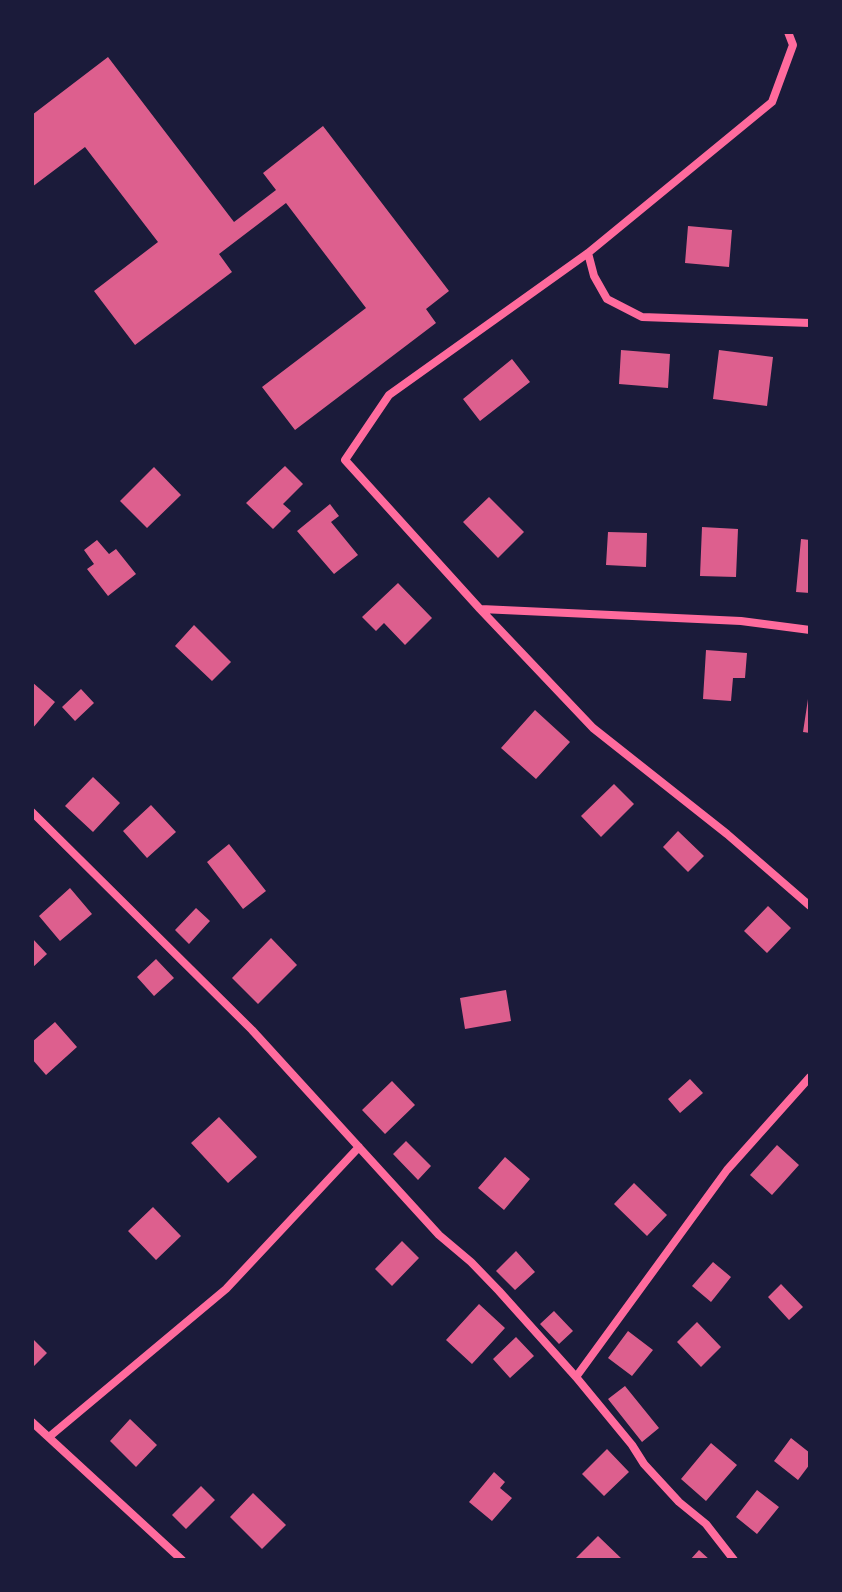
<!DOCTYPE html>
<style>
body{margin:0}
#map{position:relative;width:842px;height:1592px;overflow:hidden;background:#1b1b3a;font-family:"Work Sans",sans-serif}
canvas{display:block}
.frame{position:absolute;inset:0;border:34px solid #1b1b3a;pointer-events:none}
</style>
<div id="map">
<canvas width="842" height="1592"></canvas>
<div class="frame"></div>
</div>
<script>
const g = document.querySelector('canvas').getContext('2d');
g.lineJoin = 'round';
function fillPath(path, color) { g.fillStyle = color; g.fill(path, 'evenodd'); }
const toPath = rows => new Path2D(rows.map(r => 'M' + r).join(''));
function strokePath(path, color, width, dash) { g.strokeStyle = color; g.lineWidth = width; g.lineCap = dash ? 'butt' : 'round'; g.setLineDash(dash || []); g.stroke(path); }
const building = toPath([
 [108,57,234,222,276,190,263,173,323,126,449,291,426,309,436,323,295,430,262,387,366,308,286,203,219,254,232,272,135,345,94,291,158,242,85,147,32,187,32,115],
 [688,226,732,230,729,267,685,263],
 [621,350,670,354,668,388,619,384],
 [719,350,773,357,767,406,713,399],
 [512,359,530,382,480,421,463,399],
 [285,466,303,484,283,504,291,511,273,529,246,503],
 [154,467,181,495,147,528,120,501],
 [489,497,524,532,498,558,463,522],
 [330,504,339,516,331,522,358,555,334,574,297,531],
 [702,527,738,529,736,577,700,576],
 [608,532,647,533,646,567,606,565],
 [801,539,810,540,810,593,796,592],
 [97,540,109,554,116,549,136,574,108,596,87,569,94,564,84,550],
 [398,583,432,618,405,645,384,623,376,631,362,617],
 [194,625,231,662,212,681,175,646],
 [706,650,747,653,745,678,733,678,731,701,703,699],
 [32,682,55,702,32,729],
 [81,689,94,703,75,721,62,707],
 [808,699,810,699,810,733,803,732],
 [535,710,570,742,536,779,501,748],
 [93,777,120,803,93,832,65,806],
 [614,784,634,804,601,837,581,816],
 [151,805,176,832,147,858,123,831],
 [678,831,704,856,688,872,663,847],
 [229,844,266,891,243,909,207,862],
 [70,888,92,914,60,941,39,916],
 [768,906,791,928,767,953,744,931],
 [196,908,210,921,189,944,175,930],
 [32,938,47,954,32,968],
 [271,938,297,965,258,1004,232,978],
 [156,959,174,978,154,996,137,977],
 [506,990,511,1021,465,1029,460,998],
 [55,1022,77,1047,46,1075,32,1059,32,1042],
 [690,1079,703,1093,680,1113,668,1099],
 [392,1081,415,1105,385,1134,362,1110],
 [219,1117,257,1157,228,1183,191,1143],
 [406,1141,431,1166,418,1180,393,1154],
 [777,1145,799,1165,772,1195,750,1175],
 [505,1157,530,1179,504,1210,478,1188],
 [634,1183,667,1215,647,1236,614,1204],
 [153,1207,181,1236,156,1260,128,1231],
 [402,1241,419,1258,392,1286,375,1269],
 [516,1251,535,1272,515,1290,496,1271],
 [713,1262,731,1277,711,1302,692,1286],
 [781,1284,803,1307,789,1320,768,1297],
 [479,1304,505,1328,472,1364,446,1340],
 [554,1311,573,1331,559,1344,540,1324],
 [697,1322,721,1347,701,1367,677,1342],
 [628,1331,653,1350,632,1376,608,1358],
 [516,1337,534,1356,510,1378,493,1359],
 [32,1338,47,1353,32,1368],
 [625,1386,659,1428,642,1442,608,1399],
 [130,1419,157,1445,136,1467,110,1441],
 [791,1438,810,1453,810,1464,798,1480,774,1461],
 [711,1443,737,1465,706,1501,681,1479],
 [607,1449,629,1472,604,1496,582,1474],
 [494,1472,505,1482,500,1488,512,1498,492,1521,469,1502],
 [201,1486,215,1500,186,1529,172,1515],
 [757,1490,779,1507,757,1534,736,1517],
 [253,1493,286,1525,262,1549,230,1517],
 [598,1536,623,1560,574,1560],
 [699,1550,710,1560,690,1560]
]);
const minor = toPath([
 [788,32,793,45,772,102,588,253,389,395,345,460,480,609,593,728,727,834,810,906],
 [588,253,594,276,607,299,642,317,810,323],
 [481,609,741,621,810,630],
 [32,812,252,1030,439,1235,471,1262,499,1291,576,1377,632,1445,644,1464,679,1502,706,1524,734,1560],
 [576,1377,727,1170,810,1077],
 [32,1422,182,1560],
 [49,1437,226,1289,359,1147]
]);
fillPath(building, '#dd5f8e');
strokePath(minor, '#ff6b9d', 8);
</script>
